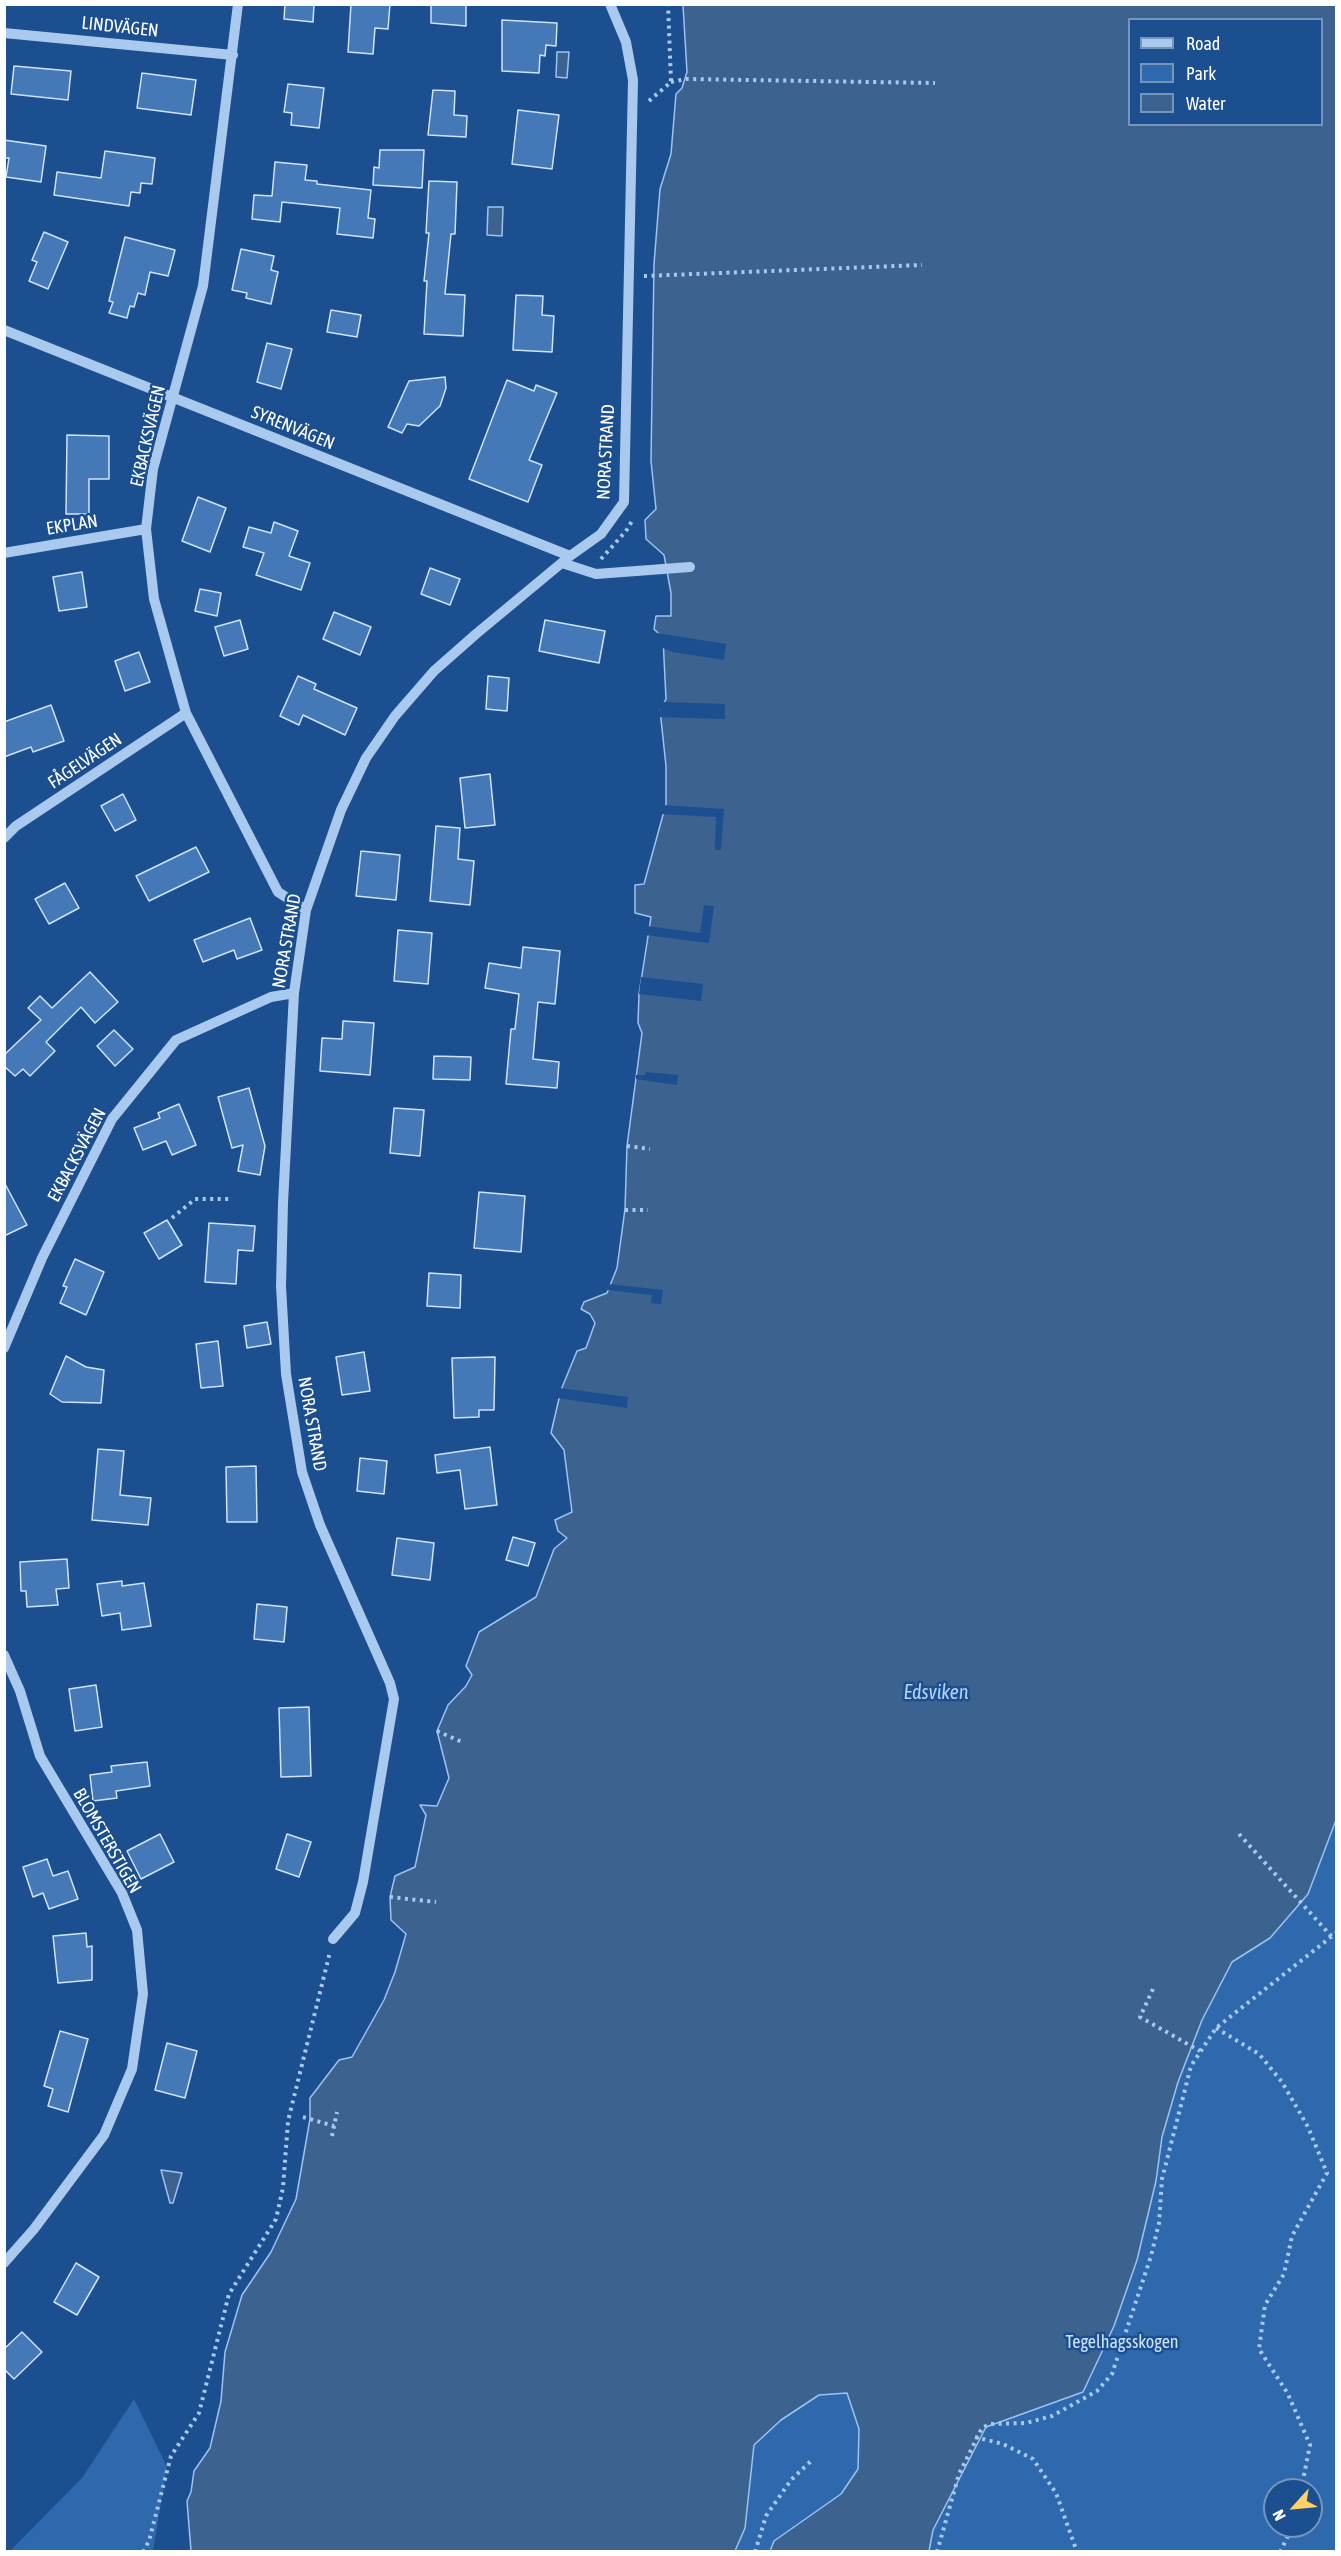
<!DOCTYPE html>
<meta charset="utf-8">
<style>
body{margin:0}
#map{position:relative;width:1341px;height:2556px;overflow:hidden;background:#1b4f8f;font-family:"Asap Condensed",sans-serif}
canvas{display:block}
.frame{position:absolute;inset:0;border:6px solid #fff;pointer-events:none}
.legend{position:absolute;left:1128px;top:18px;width:195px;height:108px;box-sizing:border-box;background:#1b4f8f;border:2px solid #7695bc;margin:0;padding:8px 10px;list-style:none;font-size:18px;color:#fff}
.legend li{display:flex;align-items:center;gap:12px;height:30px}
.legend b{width:30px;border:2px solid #7695bc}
.north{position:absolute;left:1263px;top:2478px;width:60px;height:60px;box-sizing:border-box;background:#1b4f8f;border:2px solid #7695bc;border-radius:50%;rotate:243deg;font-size:16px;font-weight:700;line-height:24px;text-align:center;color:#fff}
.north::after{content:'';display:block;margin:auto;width:21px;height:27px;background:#ffd166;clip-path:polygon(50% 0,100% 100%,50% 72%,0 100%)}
</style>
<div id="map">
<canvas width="1341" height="2556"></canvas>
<div class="frame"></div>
<ul class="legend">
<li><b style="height:8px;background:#a9c9ee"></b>Road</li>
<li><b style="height:16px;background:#2e69ad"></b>Park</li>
<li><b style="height:16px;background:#3c6290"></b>Water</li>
</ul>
<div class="north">N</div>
</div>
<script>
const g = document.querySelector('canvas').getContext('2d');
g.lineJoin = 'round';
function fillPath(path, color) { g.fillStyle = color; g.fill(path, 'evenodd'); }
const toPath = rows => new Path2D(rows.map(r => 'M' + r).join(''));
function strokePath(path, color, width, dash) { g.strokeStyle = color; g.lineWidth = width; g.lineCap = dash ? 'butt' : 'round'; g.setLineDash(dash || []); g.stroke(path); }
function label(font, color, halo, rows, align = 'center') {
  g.font = font + ' "Asap Condensed",sans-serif'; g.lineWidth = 5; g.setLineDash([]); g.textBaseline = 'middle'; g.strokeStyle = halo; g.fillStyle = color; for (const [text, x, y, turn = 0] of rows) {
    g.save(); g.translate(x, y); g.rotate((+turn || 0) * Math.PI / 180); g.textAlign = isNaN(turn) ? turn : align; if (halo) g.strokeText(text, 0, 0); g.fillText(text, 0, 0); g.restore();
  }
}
const green = toPath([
 [1336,1551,1336,2551,635,2552],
 [1275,2490,1311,2490,1311,2526,1275,2526],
 [134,2399,167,2467,153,2551,10,2551,82,2478]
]);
const water = toPath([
 [683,5,1336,5,1336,1820,1308,1894,1270,1938,1232,1962,1202,2020,1178,2082,1162,2137,1156,2181,1137,2260,1114,2326,1083,2392,986,2427,933,2530,929,2551,770,2551,774,2541,841,2494,858,2469,859,2429,847,2393,819,2395,781,2420,754,2445,745,2528,735,2551,191,2551,187,2501,191,2492,194,2471,210,2448,221,2401,225,2352,242,2295,271,2252,296,2199,310,2119,310,2098,339,2060,352,2057,384,2000,395,1972,406,1934,391,1920,390,1897,395,1876,415,1867,426,1815,420,1805,437,1806,449,1778,437,1731,448,1705,466,1686,472,1675,466,1666,479,1632,536,1597,554,1549,567,1538,558,1531,555,1520,572,1512,564,1450,551,1433,561,1390,577,1351,586,1348,595,1323,590,1314,581,1309,584,1302,607,1293,617,1268,625,1209,627,1146,642,1033,638,1023,639,994,651,917,635,913,635,885,644,884,666,804,666,766,660,710,666,699,663,638,654,629,656,616,671,616,671,593,664,555,646,539,645,520,656,509,651,461,654,264,660,189,671,154,676,94,682,88,687,72,683,5],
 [1130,20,1322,20,1322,124,1130,124,1130,20],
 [557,52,569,52,567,78,556,77,557,52],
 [488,207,503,207,502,236,487,235,488,207],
 [161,2170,182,2173,173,2203,170,2203,161,2170]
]);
const pier = toPath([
 [657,633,726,644,724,660,673,652,660,647],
 [661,702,725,704,725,719,658,717],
 [662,805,724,809,721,850,715,850,716,817,660,814],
 [704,905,714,906,709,943,645,935,647,926,700,933],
 [641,977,703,984,701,1001,639,994],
 [646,1072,678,1075,677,1085,636,1079,636,1075,645,1075],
 [608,1284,663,1290,661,1304,651,1303,652,1295,607,1290],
 [559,1388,628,1397,627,1408,557,1398]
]);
const building = toPath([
 [285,4,314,4,313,22,284,19,285,4],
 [351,4,390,4,388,29,375,28,373,54,348,52,351,4],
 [431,4,466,4,466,26,431,23,431,4],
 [502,20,557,23,556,46,546,45,545,56,540,55,539,73,502,71,502,20],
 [14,66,71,71,68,100,11,94,14,66],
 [142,73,196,80,191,115,137,108,142,73],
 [288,84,324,88,319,128,291,125,292,113,284,112,288,84],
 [433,90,455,91,454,115,467,116,466,137,428,135,433,90],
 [518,110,559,115,552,169,512,164,518,110],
 [4,140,46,146,41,182,6,177,9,158,4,158,4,140],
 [380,150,424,150,422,188,373,185,374,167,379,168,380,150],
 [105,151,155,158,152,184,141,183,140,193,131,192,129,206,54,195,57,172,101,178,105,151],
 [275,162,307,165,305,180,317,181,317,184,371,190,368,218,375,219,373,238,337,234,340,208,282,202,280,222,252,219,254,195,272,196,275,162],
 [429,181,457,182,455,234,451,234,445,294,465,295,463,336,424,334,427,281,424,281,429,233,426,233,429,181],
 [44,232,68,242,48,289,29,281,37,262,32,260,44,232],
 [125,237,175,250,168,276,150,272,145,295,138,293,134,307,130,306,127,318,109,313,113,302,109,301,125,237],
 [241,249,274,256,271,270,278,272,271,304,246,298,247,293,232,290,241,249],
 [516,295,543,296,542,315,554,316,552,352,513,350,516,295],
 [331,310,361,315,357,337,327,332,331,310],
 [267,343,292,349,281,389,257,382,267,343],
 [445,377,446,388,440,406,419,426,407,424,402,433,388,427,409,381,445,377],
 [507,380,534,391,536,385,557,393,529,460,542,465,528,502,469,479,507,380],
 [67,435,109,436,109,479,89,479,89,514,66,514,67,435],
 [198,497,226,508,210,552,182,541,198,497],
 [274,522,298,531,289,556,310,563,301,590,256,575,264,553,243,547,249,527,271,533,274,522],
 [430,568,460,579,450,605,421,594,430,568],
 [82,572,87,607,59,611,53,577,82,572],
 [200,589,221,593,217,616,195,611,200,589],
 [334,612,371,627,360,655,323,639,334,612],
 [240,620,248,649,224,656,215,627,240,620],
 [545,620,605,631,599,663,539,651,545,620],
 [139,652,150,682,125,691,115,661,139,652],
 [298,676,316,684,314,689,357,708,345,735,303,715,299,725,280,716,298,676],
 [488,676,509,678,507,711,486,709,488,676],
 [51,705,64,741,33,752,31,747,4,757,4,722,51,705],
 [490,774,495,825,465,828,460,778,490,774],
 [123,794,136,820,115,831,101,806,123,794],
 [436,826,460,828,458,859,474,861,470,905,430,901,436,826],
 [196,847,209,872,149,901,136,876,196,847],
 [361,851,400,855,396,900,356,896,361,851],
 [65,883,79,908,49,924,35,899,65,883],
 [250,918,262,950,237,959,234,950,203,962,194,940,250,918],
 [398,930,432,933,428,984,394,981,398,930],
 [523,947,560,951,555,1004,538,1002,533,1059,559,1062,557,1088,506,1084,511,1029,515,1029,519,994,485,988,489,963,521,968,523,947],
 [90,972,118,1002,95,1023,81,1007,46,1042,55,1051,30,1076,23,1069,15,1076,4,1066,4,1055,41,1020,28,1008,40,996,52,1008,90,972],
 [343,1021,374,1023,370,1075,320,1071,322,1038,342,1039,343,1021],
 [114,1030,133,1049,115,1066,97,1046,114,1030],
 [434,1056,471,1057,470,1080,433,1079,434,1056],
 [249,1088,265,1146,260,1175,238,1171,243,1145,232,1148,218,1097,249,1088],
 [179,1104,196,1145,172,1155,166,1141,143,1150,134,1128,160,1118,158,1113,179,1104],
 [394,1108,424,1110,420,1156,390,1153,394,1108],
 [4,1182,27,1225,4,1236,4,1182],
 [479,1192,525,1196,521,1252,474,1248,479,1192],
 [167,1220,182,1245,159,1259,144,1233,167,1220],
 [209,1223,255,1226,253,1251,238,1250,236,1284,205,1282,209,1223],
 [75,1259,104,1272,86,1315,60,1303,67,1287,63,1286,75,1259],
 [429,1273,461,1275,460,1308,427,1306,429,1273],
 [267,1322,271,1344,247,1348,244,1326,267,1322],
 [218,1341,223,1386,201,1388,196,1344,218,1341],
 [364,1352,370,1391,342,1395,336,1357,364,1352],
 [66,1356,86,1367,104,1370,101,1403,62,1402,50,1394,66,1356],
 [495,1357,494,1410,479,1410,479,1417,454,1418,452,1358,495,1357],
 [490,1447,497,1505,465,1509,460,1470,437,1473,435,1455,490,1447],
 [98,1449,124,1451,120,1495,151,1498,148,1525,92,1520,98,1449],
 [360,1458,387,1461,384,1494,357,1491,360,1458],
 [256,1466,257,1522,227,1522,226,1467,256,1466],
 [513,1537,535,1543,528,1566,506,1560,513,1537],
 [397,1538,434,1543,430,1580,392,1575,397,1538],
 [67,1559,69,1588,56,1589,58,1605,27,1607,26,1591,21,1591,20,1562,67,1559],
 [122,1581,122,1586,144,1583,151,1626,122,1630,120,1613,102,1616,97,1584,122,1581],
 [257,1604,287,1607,284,1642,254,1639,257,1604],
 [96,1685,102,1727,75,1731,69,1689,96,1685],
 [309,1707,311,1776,281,1777,279,1708,309,1707],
 [147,1762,150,1786,116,1791,117,1798,93,1801,90,1775,112,1772,111,1766,147,1762],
 [160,1834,174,1862,141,1879,127,1851,160,1834],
 [287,1834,311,1842,299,1877,276,1869,287,1834],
 [47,1859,53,1876,68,1871,78,1899,49,1909,43,1893,33,1897,23,1867,47,1859],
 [86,1933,87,1947,92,1946,92,1980,58,1983,53,1936,86,1933],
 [60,2031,88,2039,68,2112,48,2106,53,2089,44,2086,60,2031],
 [167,2043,197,2051,185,2098,155,2090,167,2043],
 [76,2263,99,2277,77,2315,54,2302,76,2263],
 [22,2332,42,2352,14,2379,4,2369,4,2349,22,2332]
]);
const path = toPath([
 [671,82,686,79,935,83],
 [649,101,671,82,668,4],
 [644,276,922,265],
 [601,559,626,531,632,521],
 [627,1146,650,1149],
 [625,1210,648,1210],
 [172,1218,195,1199,232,1199],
 [437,1731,462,1742],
 [1239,1834,1332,1937,1336,1937],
 [390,1897,436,1902],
 [1153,1989,1140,2017,1200,2051],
 [1216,2028,1259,2054,1282,2082,1308,2127,1327,2173,1292,2236,1284,2274,1265,2305,1259,2349,1288,2394,1310,2445,1301,2490],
 [303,2117,334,2126],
 [332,2136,337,2112],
 [975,2437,1003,2444,1033,2459,1056,2493,1077,2552],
 [143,2552,149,2541,171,2456,199,2413,229,2294,276,2219,283,2188,288,2121,330,1952],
 [755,2552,766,2516,791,2480,811,2461],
 [937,2552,959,2474,982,2428,990,2424,1026,2423,1052,2416,1097,2391,1112,2374,1151,2256,1159,2223,1162,2179,1191,2066,1216,2028,1336,1933],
 [1280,2552,1293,2526]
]);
const minor = toPath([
 [238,4,203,286,153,469,146,529,154,599,186,713,278,892,306,910],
 [4,33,233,55],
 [4,330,570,556],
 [4,553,146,529],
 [562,563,596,574,690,567],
 [4,838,16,826,186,713],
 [4,1348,42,1258,112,1119,176,1040,271,997,294,993],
 [4,1655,20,1691,40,1756,122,1893,137,1930,143,1994,132,2069,104,2135,34,2229,4,2263],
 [333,1939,355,1913,363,1882,394,1699,390,1683,320,1525,302,1472,286,1374,281,1286,283,1203,294,993,306,910,341,810,366,758,395,716,434,671,476,634,570,556,601,534,624,502,633,80,626,42,610,4]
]);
const streetNames = [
 ["LINDVÄGEN",120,27,6],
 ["SYRENVÄGEN",293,428,22],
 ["EKBACKSVÄGEN",148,436,-77],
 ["NORA STRAND",606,452,-87],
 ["EKPLAN",72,525,-9],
 ["FÅGELVÄGEN",85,761,-34],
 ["NORA STRAND",287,941,-80],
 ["EKBACKSVÄGEN",77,1155,-62],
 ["NORA STRAND",312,1424,80],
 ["BLOMSTERSTIGEN",107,1841,60]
];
const parkNames = [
 ["Tegelhagsskogen",1122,2342]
];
const waterNames = [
 ["Edsviken",936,1693]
];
fillPath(green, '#2e69ad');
fillPath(water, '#3c6290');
strokePath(water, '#9cc4f0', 1.5);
fillPath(pier, '#1b4f8f');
fillPath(building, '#4478b7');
strokePath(building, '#cfe3fa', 1.5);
strokePath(path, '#a9c9ee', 4, [3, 4.5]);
strokePath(minor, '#a9c9ee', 10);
label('18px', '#fff', '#1b4f8f', streetNames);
label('18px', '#cfe3fa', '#1b4f8f', parkNames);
label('italic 20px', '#b5d3f5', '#1b4f8f', waterNames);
</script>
